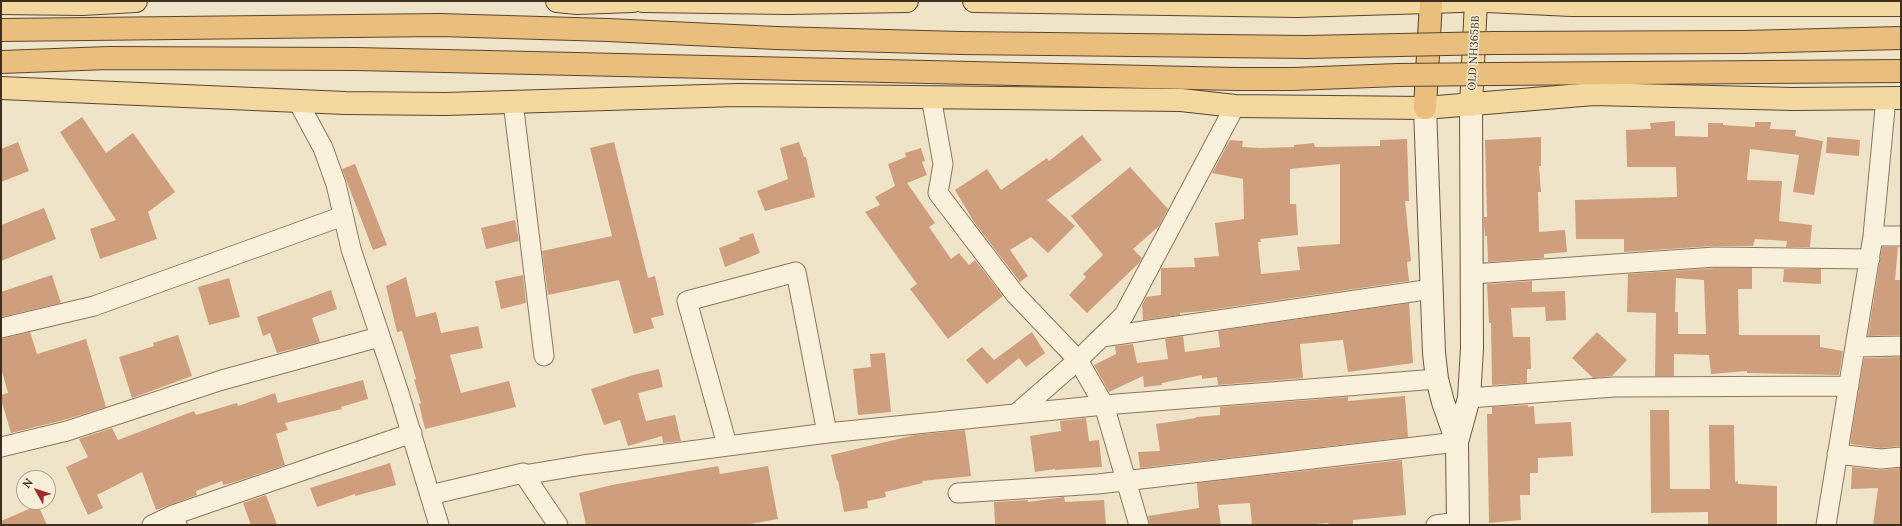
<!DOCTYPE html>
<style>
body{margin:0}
#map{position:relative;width:1902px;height:526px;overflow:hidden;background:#f0e4c8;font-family:Lora,serif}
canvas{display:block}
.frame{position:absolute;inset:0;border:2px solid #3d2e20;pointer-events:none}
.north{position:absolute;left:16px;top:470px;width:40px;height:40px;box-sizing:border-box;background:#f7eed8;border:1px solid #ada18e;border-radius:50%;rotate:309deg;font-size:11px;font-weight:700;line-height:16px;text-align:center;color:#3d2e20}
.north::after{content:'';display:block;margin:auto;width:14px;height:18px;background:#9e2a2b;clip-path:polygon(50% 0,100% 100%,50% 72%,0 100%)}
</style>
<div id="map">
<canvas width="1902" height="526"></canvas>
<div class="frame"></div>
<div class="north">N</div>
</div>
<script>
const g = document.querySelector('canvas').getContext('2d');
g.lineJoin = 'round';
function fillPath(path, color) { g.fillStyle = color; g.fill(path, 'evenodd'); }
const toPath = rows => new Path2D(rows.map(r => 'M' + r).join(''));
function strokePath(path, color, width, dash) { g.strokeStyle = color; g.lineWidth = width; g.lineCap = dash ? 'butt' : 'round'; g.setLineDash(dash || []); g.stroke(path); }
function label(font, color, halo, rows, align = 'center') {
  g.font = font + ' Lora,serif'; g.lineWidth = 3; g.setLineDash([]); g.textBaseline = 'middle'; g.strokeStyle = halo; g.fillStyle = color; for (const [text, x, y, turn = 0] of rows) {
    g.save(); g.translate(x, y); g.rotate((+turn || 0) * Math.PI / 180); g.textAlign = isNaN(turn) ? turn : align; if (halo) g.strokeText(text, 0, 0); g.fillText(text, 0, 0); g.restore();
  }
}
const building = toPath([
 [82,117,106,153,133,133,175,192,148,212,157,239,100,259,90,229,116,220,60,132],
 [1675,121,1675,136,1708,137,1708,123,1723,123,1723,125,1755,127,1755,122,1771,122,1770,129,1796,130,1795,136,1823,141,1814,195,1793,192,1799,155,1750,149,1747,180,1782,181,1779,221,1812,225,1810,247,1786,247,1787,241,1755,239,1753,246,1714,246,1624,252,1624,239,1576,239,1575,200,1677,197,1676,167,1627,167,1626,130,1651,129,1650,123],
 [1082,135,1102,160,1047,200,1075,226,1048,253,1031,237,1010,250,1028,276,1020,282,974,222,955,190,987,169,1001,190,1047,158,1049,161],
 [1541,137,1541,166,1539,166,1541,192,1538,192,1539,232,1565,230,1567,252,1544,254,1544,258,1488,262,1487,236,1485,236,1484,222,1484,217,1487,217,1485,140],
 [1827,137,1860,140,1859,156,1826,153],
 [1407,139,1409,201,1405,201,1411,261,1407,262,1409,281,1203,311,1180,313,1180,315,1143,320,1142,305,1146,297,1161,295,1161,268,1195,267,1194,258,1219,256,1215,223,1244,219,1243,179,1212,173,1230,140,1243,141,1242,147,1261,148,1294,147,1294,145,1314,143,1315,147,1380,146,1380,140],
 [1340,164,1340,244,1297,247,1300,270,1261,274,1258,242,1261,242,1260,239,1298,235,1296,204,1290,204,1290,169],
 [18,142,29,171,1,182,1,149],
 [614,142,648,278,655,276,664,315,651,318,654,328,634,334,619,280,548,295,542,251,612,236,590,148],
 [799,142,804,157,806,157,815,197,765,211,757,191,788,179,780,148],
 [921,148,925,161,922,162,927,175,907,183,935,223,929,227,951,259,959,253,969,265,975,260,1003,296,948,339,910,289,917,284,865,212,880,205,875,197,895,186,888,164,906,157,905,153],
 [355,164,387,245,373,250,342,169],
 [1130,167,1168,209,1159,226,1133,249,1142,258,1139,263,1087,313,1069,295,1086,277,1083,274,1103,255,1071,216],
 [44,208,56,239,1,261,1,225],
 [515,220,519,241,486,249,481,228],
 [753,233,760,253,725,267,719,248,740,240,739,238],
 [1882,247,1898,247,1895,280,1901,280,1901,335,1868,336],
 [1715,268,1752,268,1752,289,1738,289,1739,335,1820,335,1820,347,1843,351,1839,375,1747,373,1747,371,1711,374,1709,355,1674,354,1674,376,1655,376,1656,313,1627,312,1628,274],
 [1676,278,1704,280,1706,334,1678,334,1678,312,1675,312],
 [1784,269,1821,269,1821,284,1783,282],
 [52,275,61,303,1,317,1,292],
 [523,275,526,303,501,309,495,281],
 [406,277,416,317,436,312,441,333,478,326,483,348,450,355,461,393,509,381,516,407,425,429,419,404,421,403,414,380,416,379,402,331,397,332,386,286],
 [229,278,240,317,209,325,198,287],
 [1532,281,1532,292,1565,291,1566,320,1546,321,1545,307,1511,308,1513,337,1530,337,1531,369,1527,369,1527,383,1492,385,1491,323,1489,323,1487,284],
 [331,290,337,309,312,318,320,342,277,353,270,333,263,336,257,317],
 [1409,303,1413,363,1348,372,1343,340,1300,344,1303,378,1218,385,1217,377,1202,379,1202,375,1162,383,1162,385,1144,387,1143,376,1109,392,1094,365,1116,354,1115,346,1133,344,1137,363,1168,359,1165,339,1183,336,1185,352,1220,347,1218,331],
 [30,332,37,354,86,339,106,407,64,420,11,433,1,399,1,395,8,393,1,368,1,339],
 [1032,332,1045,353,1026,367,1019,358,987,384,966,360,982,347,994,360],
 [1597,332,1627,360,1612,376,1593,378,1572,358],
 [178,335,192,376,132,398,119,357,154,346,153,343],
 [885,353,891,412,858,415,853,369,871,367,870,354],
 [1901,357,1901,446,1881,448,1850,444,1864,358],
 [659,369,663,387,638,393,646,421,675,415,681,441,663,443,662,436,628,446,620,420,604,425,591,389,633,375],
 [363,380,368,399,341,407,342,409,285,423,288,430,276,434,285,465,235,482,223,485,222,481,196,491,197,495,156,510,142,472,97,495,103,508,88,515,66,467,88,457,79,439,112,428,118,440,194,411,196,415,237,403,238,406,275,393,278,403],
 [1405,396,1408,437,1140,468,1138,452,1160,451,1156,424,1196,418,1196,417,1220,415,1220,407,1348,397,1348,401],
 [1528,405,1528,407,1534,406,1535,424,1571,422,1573,456,1538,458,1538,473,1530,473,1530,495,1520,495,1521,520,1489,523,1487,414,1492,414,1492,407],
 [1650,410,1669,410,1670,489,1710,489,1709,425,1734,425,1735,482,1738,481,1738,484,1777,486,1777,525,1708,525,1708,512,1651,513],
 [1086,418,1089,441,1099,440,1102,467,1055,470,1055,469,1035,472,1030,436,1061,431,1060,421],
 [965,430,971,476,922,481,923,483,885,492,886,497,867,501,868,508,844,512,838,480,837,481,831,455,915,435],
 [1402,460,1406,515,1353,520,1353,525,1329,525,1328,523,1303,525,1252,525,1250,503,1218,505,1221,525,1150,525,1148,516,1199,508,1197,483],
 [390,463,396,485,355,496,355,494,317,507,310,488],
 [718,466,720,474,768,466,778,519,745,525,586,525,579,493,612,485],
 [1852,467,1880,470,1901,468,1901,525,1873,525,1878,488,1851,489],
 [266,495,277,525,251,525,243,503],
 [1064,497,1065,502,1104,500,1106,525,995,525,994,502,1028,500,1028,502],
 [38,505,47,525,1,525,1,521]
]);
const minor = toPath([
 [931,97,943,164,938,193,1015,294,1078,360,1104,405,1139,525],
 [297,100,323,148,336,184,351,249,399,393,439,525],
 [513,102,544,356],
 [1873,236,1901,236],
 [1472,274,1715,257,1870,259],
 [1,328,94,306,343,216],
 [1102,337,1432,289],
 [1855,347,1901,346],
 [1469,398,1614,387,1849,386],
 [1016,414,1078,360,1124,315,1235,106],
 [727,445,687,301,796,272,827,433],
 [1,447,67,431,222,380,379,337],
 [1837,454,1881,459,1901,457],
 [524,475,583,465,827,433,1104,405,1437,379],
 [958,493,1098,484,1457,442],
 [430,495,523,473,558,525],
 [152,525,173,515],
 [177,525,173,515,412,433],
 [1436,525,1458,522],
 [1826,525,1873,236,1886,98]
]);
const secondary = toPath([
 [1425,108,1434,353,1437,379,1443,402,1457,442,1458,525],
 [1457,442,1469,398,1472,348,1471,105]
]);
const primary = toPath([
 [557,1,577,3,633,1],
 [643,1,788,3,907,1],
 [974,1,1297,6,1461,1],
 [1487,1,1571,5,1901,5],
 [1,3,82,4,136,1],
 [1,88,345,103,445,104,737,95,1181,100,1235,106,1425,108,1594,94,1793,99,1901,98],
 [1471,105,1476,1]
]);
const trunk = toPath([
 [1,30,440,25,608,30,776,38,961,43,1306,47,1400,45],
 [1493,43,1743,42,1901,38],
 [1,62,109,58,356,59,1236,79,1293,79,1398,75],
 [1494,74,1901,71],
 [1425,108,1431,2]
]);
const trunkBridge = toPath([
 [1400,45,1493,43],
 [1398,75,1494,74]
]);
const streetNames = [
 ["OLD NH365BB",1474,53,-87]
];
fillPath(building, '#cf9f7d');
strokePath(minor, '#8d765c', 21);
strokePath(secondary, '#6f573f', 24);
strokePath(primary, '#5b4430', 24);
strokePath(trunk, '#5b4430', 24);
strokePath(minor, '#faf1dc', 19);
strokePath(secondary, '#faf1dc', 22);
strokePath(primary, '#f3d9a0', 22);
strokePath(trunk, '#eabe7c', 22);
strokePath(trunkBridge, '#5b4430', 24, []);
strokePath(trunkBridge, '#eabe7c', 22);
label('11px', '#3d2e20', '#f7eed8', streetNames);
</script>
